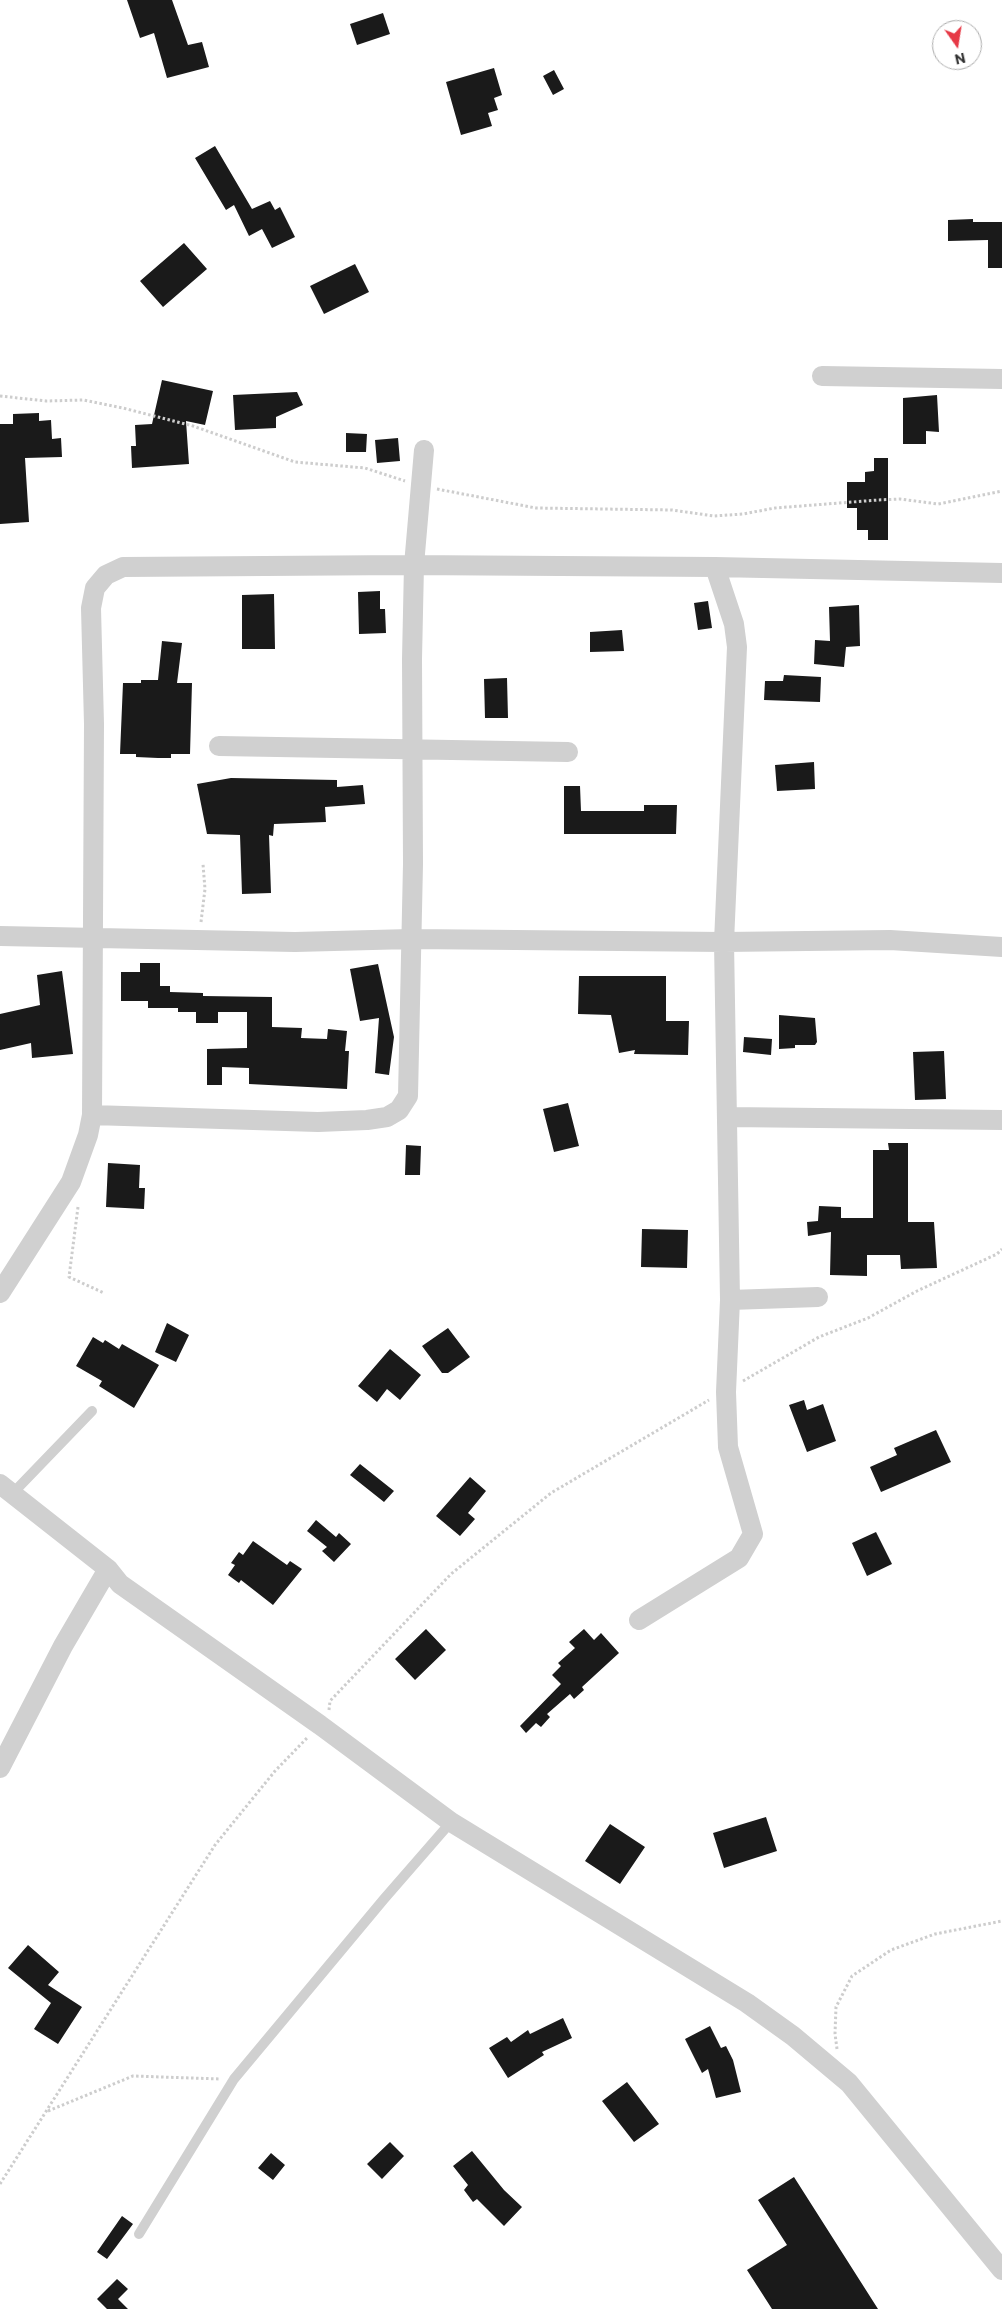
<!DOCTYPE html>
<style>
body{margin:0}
#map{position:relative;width:1002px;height:2309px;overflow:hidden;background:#fff;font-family:Commissioner,sans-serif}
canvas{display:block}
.north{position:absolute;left:932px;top:20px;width:50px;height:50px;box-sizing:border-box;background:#fff;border:1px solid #adadad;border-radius:50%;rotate:167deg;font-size:14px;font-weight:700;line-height:20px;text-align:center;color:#333}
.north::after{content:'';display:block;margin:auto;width:18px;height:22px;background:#e63946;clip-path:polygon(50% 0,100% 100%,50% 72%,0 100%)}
</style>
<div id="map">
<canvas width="1002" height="2309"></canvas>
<div class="north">N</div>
</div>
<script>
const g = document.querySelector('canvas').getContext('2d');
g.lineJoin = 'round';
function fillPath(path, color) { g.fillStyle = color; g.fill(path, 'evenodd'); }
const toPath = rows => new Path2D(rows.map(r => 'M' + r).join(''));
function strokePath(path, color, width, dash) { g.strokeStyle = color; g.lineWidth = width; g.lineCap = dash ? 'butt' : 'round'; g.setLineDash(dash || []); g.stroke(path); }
const building = toPath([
 [127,0,172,0,188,45,202,42,209,67,167,78,154,33,140,38],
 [383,13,390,34,357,45,350,24],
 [494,68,502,95,494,98,498,110,488,113,492,126,461,135,446,82],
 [554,70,564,89,553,95,543,76],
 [215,146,252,209,270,201,275,210,280,207,295,237,272,248,262,229,249,236,234,205,226,210,195,158],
 [973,219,973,222,1002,222,1002,268,988,268,988,240,948,241,948,220],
 [184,243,207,269,163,307,140,281],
 [355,264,369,292,324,314,310,286],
 [162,380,213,391,205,425,186,421,189,464,132,468,131,446,136,446,135,425,152,424],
 [297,392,303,405,276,417,276,428,235,430,233,395],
 [937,395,939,432,926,431,926,444,903,444,903,398],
 [39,413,39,421,51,420,52,439,61,438,62,457,25,458,29,522,0,524,0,424,13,424,13,414],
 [346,433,367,434,366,452,346,452],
 [398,438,400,461,377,463,375,440],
 [874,458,888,458,888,540,868,540,868,530,857,530,857,508,847,508,847,482,865,482,865,472,874,471],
 [380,591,380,609,385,609,386,633,359,634,358,592],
 [274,594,275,649,242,649,242,595],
 [708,601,712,628,698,630,694,603],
 [859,605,860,646,846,647,844,667,814,664,815,640,830,641,829,607],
 [622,630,624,651,590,652,590,632],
 [162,641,182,643,177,683,192,683,190,754,171,754,171,758,158,758,136,757,136,754,120,754,123,683,141,683,141,680,158,680],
 [784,675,821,677,820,702,764,700,765,681,783,681],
 [507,678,508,718,485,718,484,679],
 [814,762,815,789,777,791,775,765],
 [231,778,337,780,337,787,363,785,365,804,325,807,326,822,274,824,273,836,269,835,271,893,242,894,240,835,207,834,197,784],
 [564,786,580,786,581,811,644,811,644,805,677,805,676,834,564,834],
 [140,963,160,963,160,986,170,986,170,992,203,993,203,996,272,997,272,1027,302,1028,301,1038,327,1039,328,1029,347,1031,345,1051,349,1051,347,1089,249,1084,249,1068,222,1067,222,1085,207,1085,207,1049,247,1048,247,1012,218,1012,218,1023,196,1023,196,1012,178,1012,178,1008,148,1008,148,1001,121,1001,121,972,140,972],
 [378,964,394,1037,389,1075,375,1073,379,1018,360,1021,350,969],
 [62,971,73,1054,32,1058,31,1043,0,1050,0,1014,40,1005,37,975],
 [579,976,666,976,666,1021,689,1021,688,1055,634,1054,635,1050,619,1053,611,1015,578,1014],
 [779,1015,815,1018,817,1042,815,1045,795,1045,795,1048,779,1049],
 [744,1037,772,1039,771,1055,743,1052],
 [944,1051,946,1099,915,1100,913,1052],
 [568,1103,579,1146,554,1152,543,1109],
 [888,1143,908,1143,908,1222,934,1222,937,1268,901,1269,900,1255,867,1255,867,1276,830,1275,831,1232,808,1236,807,1222,818,1221,819,1206,841,1207,841,1218,873,1218,873,1150,889,1150],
 [406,1145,421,1146,420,1175,405,1175],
 [108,1163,140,1165,139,1188,145,1188,144,1209,106,1207],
 [642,1229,688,1230,687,1268,641,1267],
 [167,1323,189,1335,176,1362,155,1352],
 [448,1328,470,1357,448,1373,442,1373,422,1346],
 [93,1337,103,1343,105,1340,119,1349,122,1344,159,1365,134,1408,99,1386,102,1381,76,1366],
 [390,1349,421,1375,400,1400,387,1389,377,1402,358,1386],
 [804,1400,807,1410,823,1404,836,1441,807,1452,789,1405],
 [936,1430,951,1462,881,1492,870,1467,897,1455,894,1448],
 [360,1464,394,1491,384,1502,350,1475],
 [470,1477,486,1491,468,1513,475,1519,460,1536,436,1516],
 [316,1520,336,1537,339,1533,351,1544,334,1562,322,1551,327,1547,307,1531],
 [876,1532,892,1564,867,1576,852,1543],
 [253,1541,287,1565,290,1561,302,1569,273,1605,241,1580,239,1583,228,1575,235,1565,231,1563,239,1552,243,1555],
 [426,1629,446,1650,415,1680,395,1659],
 [584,1629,594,1640,601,1633,619,1653,582,1687,584,1690,574,1699,570,1694,547,1714,550,1717,541,1727,536,1723,526,1733,520,1726,561,1684,552,1675,561,1666,558,1663,575,1648,569,1642],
 [766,1817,777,1851,724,1868,713,1833],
 [610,1824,645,1847,620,1884,585,1861],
 [28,1945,59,1972,48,1985,82,2007,58,2044,34,2029,51,2003,8,1968],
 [563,2018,572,2038,542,2052,544,2055,508,2078,489,2048,507,2037,511,2042,528,2030,530,2034],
 [710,2026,721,2048,726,2046,733,2060,741,2092,716,2098,708,2069,702,2073,685,2039],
 [627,2082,659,2124,634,2142,602,2101],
 [390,2142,404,2156,382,2179,367,2164],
 [472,2151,504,2190,522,2207,504,2226,477,2199,473,2202,464,2190,468,2185,453,2166],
 [271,2153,285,2165,273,2180,258,2168],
 [794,2177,878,2309,772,2309,747,2270,787,2245,758,2200],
 [122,2216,133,2224,107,2259,97,2252],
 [117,2279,128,2289,118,2299,128,2309,107,2309,97,2299]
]);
const path = toPath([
 [0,396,46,401,83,400,123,408,193,426,295,462,365,468,405,481],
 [437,489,536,508,672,510,714,516,743,514,775,508,878,500,900,499,938,504,1002,491],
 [201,922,205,889,203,864],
 [78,1207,69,1277,104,1293],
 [743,1381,819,1337,868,1318,917,1291,997,1254,1002,1249],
 [329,1710,330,1701,451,1574,551,1493,709,1400],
 [837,2049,835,2034,836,2007,852,1976,891,1950,935,1934,1002,1921],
 [48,2111,133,2076,220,2079],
 [0,2184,215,1845,275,1771,307,1738]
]);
const lane = toPath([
 [12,1494,92,1411],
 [139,2234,234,2079,384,1899,451,1822]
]);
const street = toPath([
 [822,376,1002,379],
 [219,746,568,752],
 [0,936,295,942,411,939,724,942,890,940,1002,947],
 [92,1115,318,1122,367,1120,387,1117,399,1110,408,1096,413,864,412,659,414,565,424,450],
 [728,1117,1002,1120],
 [0,1293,71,1182,88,1135,92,1115,94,724,91,608,95,588,106,575,123,567,406,565,715,567,1002,573],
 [730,1300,818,1297],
 [0,1484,108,1569,120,1584,320,1725,451,1822,747,2003,793,2036,849,2083,1002,2270],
 [639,1620,739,1558,753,1534,728,1447,726,1392,730,1300,724,942,737,647,734,624,715,567],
 [0,1768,63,1646,108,1569]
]);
fillPath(building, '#1a1a1a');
strokePath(path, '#cdcdcd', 3, [2.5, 2.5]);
strokePath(lane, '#d0d0d0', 10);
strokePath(street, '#d0d0d0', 20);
</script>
